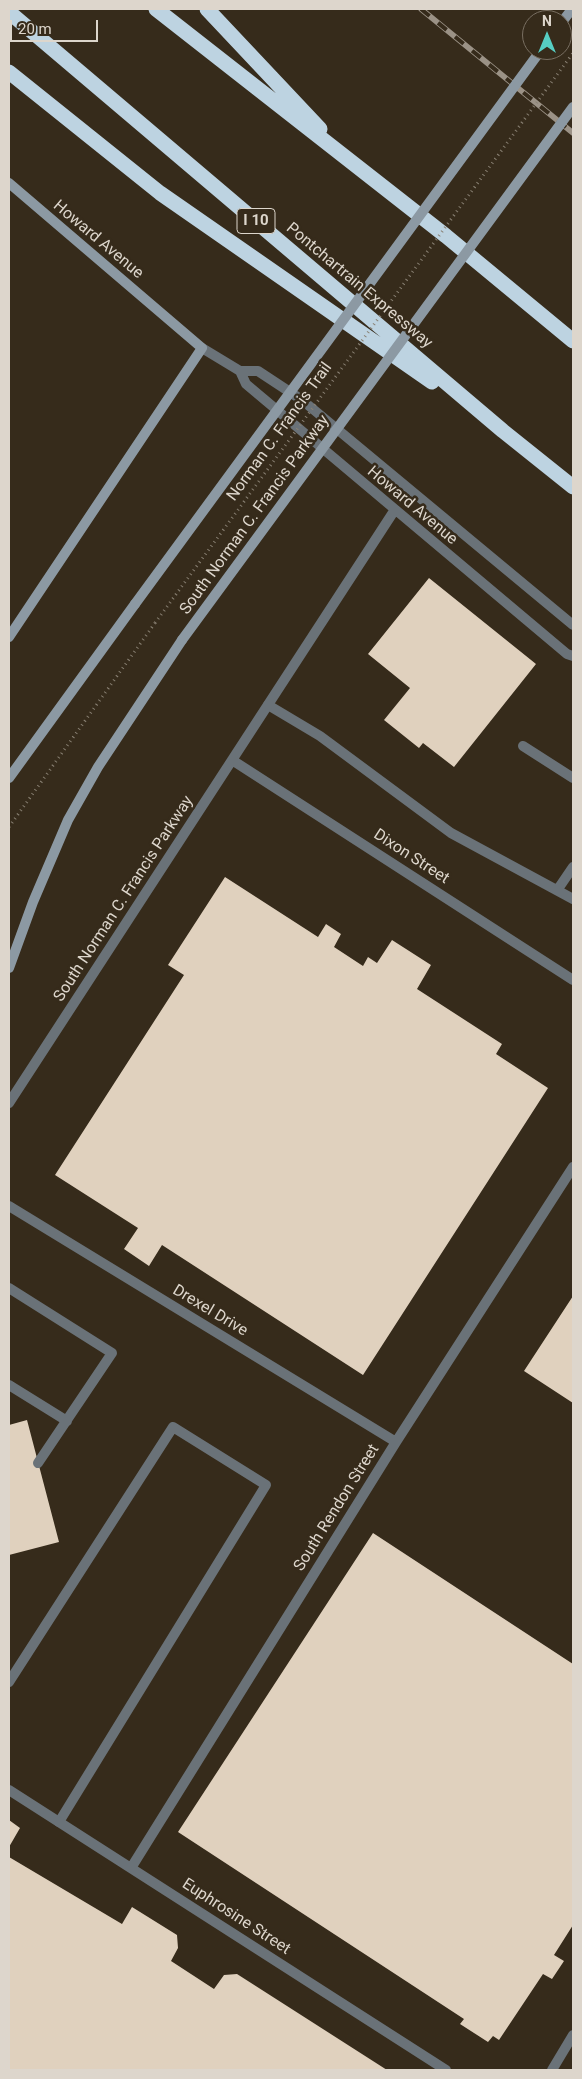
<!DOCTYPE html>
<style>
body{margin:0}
#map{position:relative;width:582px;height:2079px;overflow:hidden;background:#362b1b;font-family:Roboto,sans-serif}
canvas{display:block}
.frame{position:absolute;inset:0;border:10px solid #ddd6cc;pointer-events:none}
.north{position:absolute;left:522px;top:10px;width:50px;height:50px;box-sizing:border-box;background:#362b1b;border:1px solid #796f62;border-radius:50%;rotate:0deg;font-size:14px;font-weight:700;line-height:20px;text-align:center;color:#ddd6cc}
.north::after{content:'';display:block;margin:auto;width:18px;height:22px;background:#56cec3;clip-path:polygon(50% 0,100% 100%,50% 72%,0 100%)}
.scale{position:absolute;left:10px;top:20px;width:88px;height:22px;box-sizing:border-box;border:2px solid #ddd6cc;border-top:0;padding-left:6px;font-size:15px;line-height:18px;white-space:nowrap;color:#ddd6cc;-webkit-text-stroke:4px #362b1b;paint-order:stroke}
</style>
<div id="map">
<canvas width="582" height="2079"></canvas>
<div class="frame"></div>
<div class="north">N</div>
<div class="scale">20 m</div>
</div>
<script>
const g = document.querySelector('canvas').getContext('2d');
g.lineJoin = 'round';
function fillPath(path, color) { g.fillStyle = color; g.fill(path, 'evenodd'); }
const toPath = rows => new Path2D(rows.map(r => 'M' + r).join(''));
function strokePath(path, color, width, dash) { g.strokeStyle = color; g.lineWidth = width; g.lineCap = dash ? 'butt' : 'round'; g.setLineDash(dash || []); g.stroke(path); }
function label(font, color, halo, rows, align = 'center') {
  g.font = font + ' Roboto,sans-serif'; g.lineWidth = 5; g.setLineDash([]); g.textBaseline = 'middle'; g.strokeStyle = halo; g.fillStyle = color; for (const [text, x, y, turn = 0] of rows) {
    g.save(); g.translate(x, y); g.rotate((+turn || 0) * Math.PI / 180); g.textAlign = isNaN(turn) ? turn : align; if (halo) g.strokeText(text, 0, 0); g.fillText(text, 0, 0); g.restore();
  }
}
const building = toPath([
 [429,578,536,664,454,767,423,743,419,748,384,720,410,688,368,654],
 [225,877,318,937,326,924,341,934,334,947,363,966,368,957,377,963,392,940,431,965,417,989,502,1044,496,1054,548,1088,363,1375,162,1245,149,1266,124,1249,138,1228,55,1175,184,975,168,965],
 [573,1296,573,1403,524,1371],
 [27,1420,59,1542,9,1555,9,1425],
 [373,1533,573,1664,573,1925,554,1955,564,1961,552,1979,543,1974,499,2040,493,2036,488,2042,460,2024,464,2019,178,1832],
 [9,1820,20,1828,9,1847],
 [9,1857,122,1924,132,1907,177,1935,178,1948,171,1961,214,1989,224,1975,237,1974,387,2070,9,2070]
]);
const path = toPath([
 [9,827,155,623]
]);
const lane = toPath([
 [268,705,320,736,451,833,573,899],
 [523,746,573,778],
 [558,889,573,867],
 [9,1288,112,1353,38,1463],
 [9,1385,67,1421],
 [9,1682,173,1427,266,1485,59,1822],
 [552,2070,573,2035]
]);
const street = toPath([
 [202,348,240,371,258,371,302,400,573,625],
 [240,371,246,384,567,654,573,656],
 [232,760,573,980],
 [9,1103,394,511],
 [9,1206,396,1442],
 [9,1790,446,2070],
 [131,1868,396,1442,573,1167]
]);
const secondary = toPath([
 [562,22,572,9],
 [9,183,202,348,9,637],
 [9,778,135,604],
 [9,968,33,902,68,820,98,767,182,640]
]);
const highway = toPath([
 [156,9,446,236,573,341],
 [207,9,320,129],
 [9,12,503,431,573,487],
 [9,72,160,193,432,382]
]);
const rail = toPath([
 [421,9,573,133]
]);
const pathBridge = toPath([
 [155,623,573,53]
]);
const secondaryBridge = toPath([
 [135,604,541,50],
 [182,640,573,107]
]);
const shields = [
 [256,221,38]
];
const shieldNames = [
 ["I 10",256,221]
];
const streetNames = [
 ["Howard Avenue",98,240,40],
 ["Pontchartrain Expressway",359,286,40],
 ["Norman C. Francis Trail",280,432,-54],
 ["Howard Avenue",412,506,40],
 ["South Norman C. Francis Parkway",255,515,-54],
 ["Dixon Street",411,857,33],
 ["South Norman C. Francis Parkway",124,899,-57],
 ["Drexel Drive",210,1311,31],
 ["South Rendon Street",337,1508,-58],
 ["Euphrosine Street",236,1917,33]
];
fillPath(building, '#e0d1be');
strokePath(path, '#898073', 3, [1, 4]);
strokePath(lane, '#6a7278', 10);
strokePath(street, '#6a7278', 10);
strokePath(secondary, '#8c99a3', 10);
strokePath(highway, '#bdd3e1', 15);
strokePath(rail, '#9b9286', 5.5);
strokePath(rail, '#362b1b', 4, [11]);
strokePath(pathBridge, '#898073', 3, [1, 4]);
strokePath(secondaryBridge, '#8c99a3', 10);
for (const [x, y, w] of shields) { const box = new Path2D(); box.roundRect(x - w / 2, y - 12.5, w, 25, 4); g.fillStyle = '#362b1b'; g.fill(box); strokePath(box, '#ddd6cc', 1); }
label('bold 15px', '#ddd6cc', null, shieldNames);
label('16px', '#ddd6cc', '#362b1b', streetNames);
</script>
